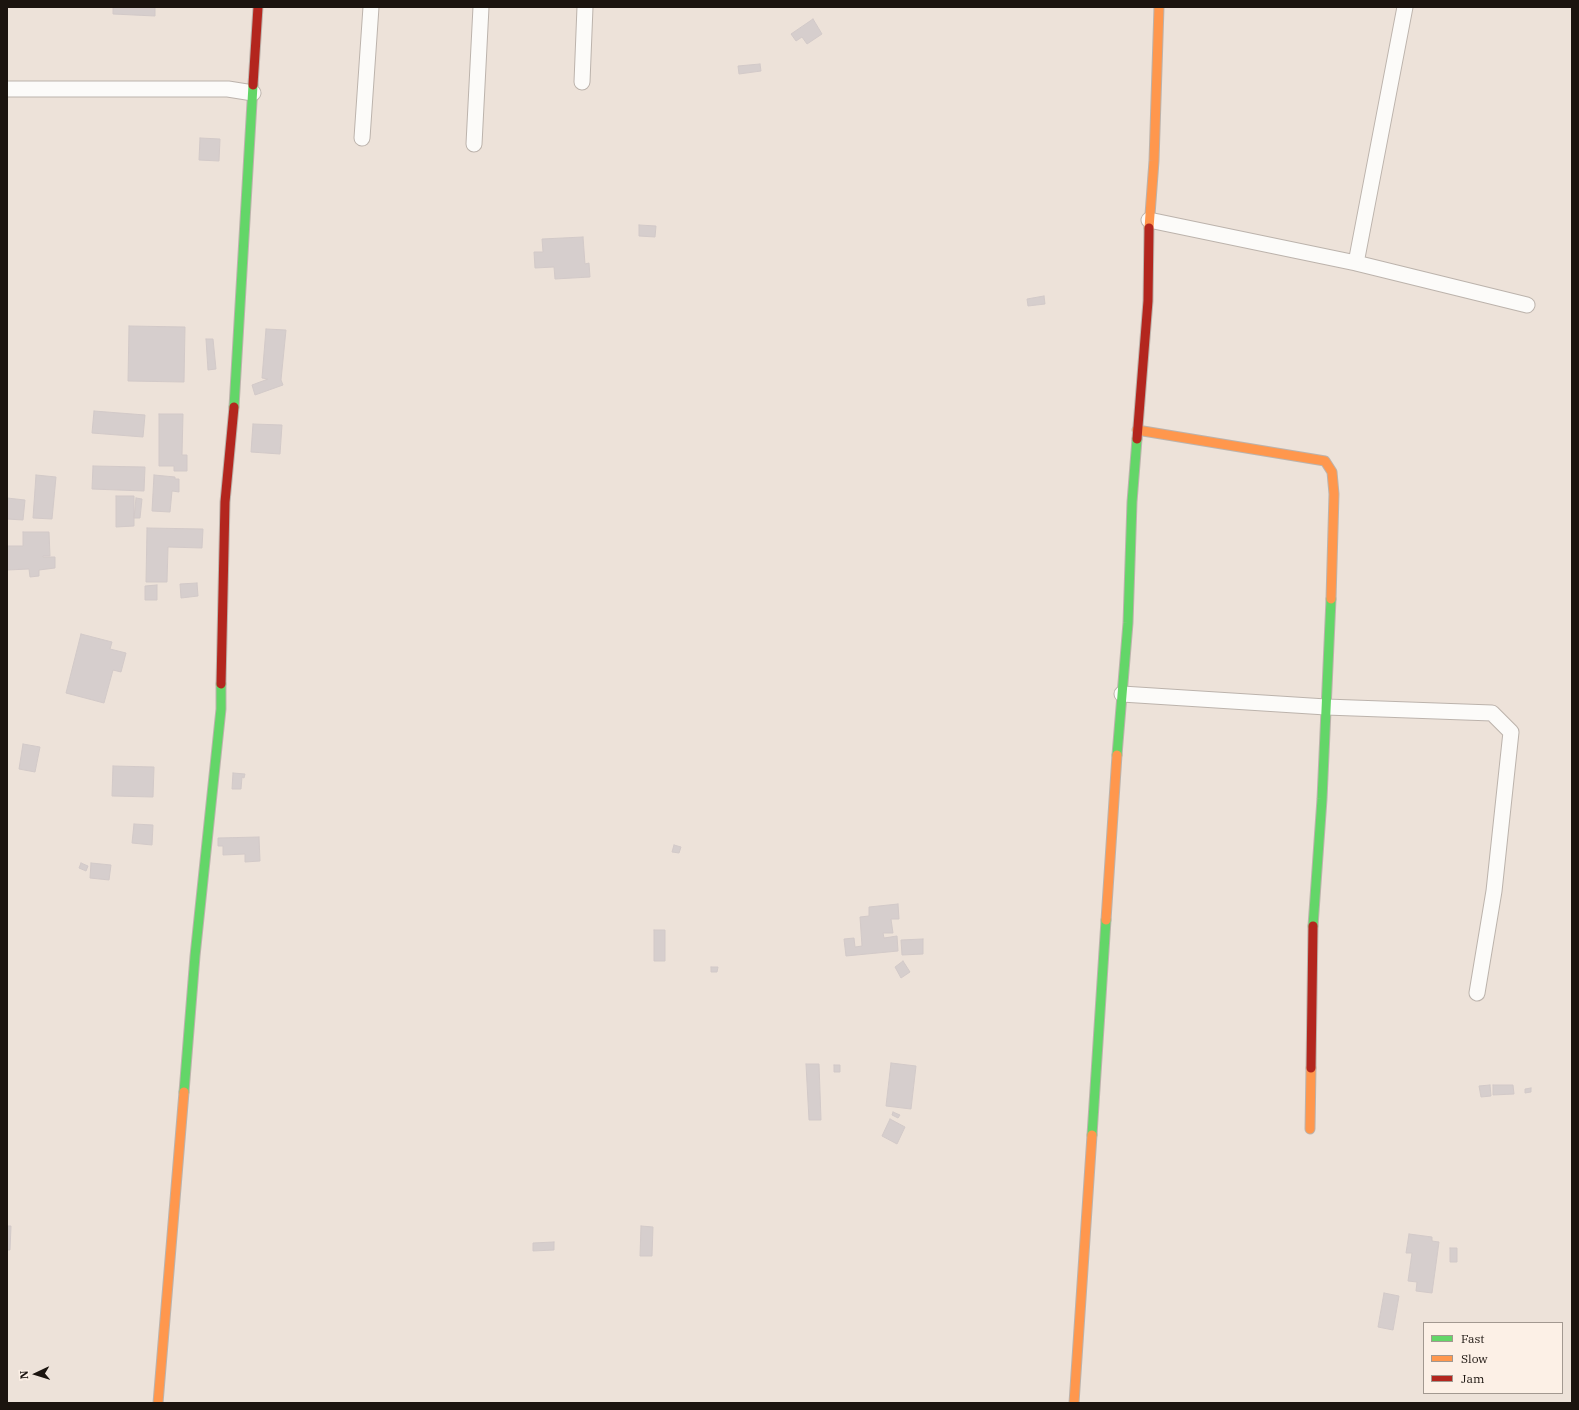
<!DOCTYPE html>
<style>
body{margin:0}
#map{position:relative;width:1579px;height:1410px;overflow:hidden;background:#ede2d9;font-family:"IBM Plex Serif",serif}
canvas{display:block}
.frame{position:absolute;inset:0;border:8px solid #1b140f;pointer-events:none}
.legend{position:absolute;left:1423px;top:1322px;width:140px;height:72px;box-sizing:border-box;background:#fcf0e6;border:1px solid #a29890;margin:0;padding:5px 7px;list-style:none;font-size:12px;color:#1b140f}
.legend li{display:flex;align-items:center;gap:8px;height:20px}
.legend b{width:20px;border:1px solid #a29890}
.north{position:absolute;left:16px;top:1354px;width:40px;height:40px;-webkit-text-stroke:3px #fcf0e6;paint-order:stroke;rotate:266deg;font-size:11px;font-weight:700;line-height:16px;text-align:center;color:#1b140f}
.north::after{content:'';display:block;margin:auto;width:14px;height:18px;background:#1b140f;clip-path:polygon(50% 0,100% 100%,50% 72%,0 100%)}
</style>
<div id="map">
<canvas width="1579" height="1410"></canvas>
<div class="frame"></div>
<ul class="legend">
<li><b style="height:5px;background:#63d668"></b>Fast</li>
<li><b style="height:5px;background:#ff974d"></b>Slow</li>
<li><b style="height:5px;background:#b3261e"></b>Jam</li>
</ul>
<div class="north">N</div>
</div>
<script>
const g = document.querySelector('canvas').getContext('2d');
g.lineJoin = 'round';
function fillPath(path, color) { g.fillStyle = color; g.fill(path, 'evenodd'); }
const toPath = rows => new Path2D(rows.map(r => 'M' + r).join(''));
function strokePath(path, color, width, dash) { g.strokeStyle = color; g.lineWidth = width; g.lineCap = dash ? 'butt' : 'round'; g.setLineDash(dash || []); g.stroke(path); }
const building = toPath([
 [113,7,155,7,155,16,113,14,113,7],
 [813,19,822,34,807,44,802,37,796,41,791,34,813,19],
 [760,64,761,71,739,74,738,66,760,64],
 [200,138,220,139,219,161,199,160,200,138],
 [639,225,656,226,655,237,639,236,639,225],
 [583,237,585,264,589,263,590,277,555,279,554,267,535,268,534,252,543,252,542,239,583,237],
 [1044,296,1045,304,1028,306,1027,299,1044,296],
 [129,326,185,327,184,382,128,381,129,326],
 [266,329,286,330,281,380,283,385,255,395,252,385,268,379,262,378,266,329],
 [206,339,213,339,216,369,208,370,206,339],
 [94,411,145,415,143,437,92,433,94,411],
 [159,414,183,414,182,455,187,455,187,471,174,471,174,466,159,466,159,414],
 [253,424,282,425,280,454,251,452,253,424],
 [93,466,145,467,144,491,92,489,93,466],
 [36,475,56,477,52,519,33,518,36,475],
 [154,475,175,477,175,479,179,479,179,492,172,491,170,512,152,511,154,475],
 [116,496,134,496,134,526,116,527,116,496],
 [7,498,25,500,23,520,7,519,7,521,7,498],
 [136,498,142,499,140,518,134,518,136,498],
 [147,528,203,529,202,548,168,547,167,582,146,582,147,528],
 [23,532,49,532,50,556,43,556,43,557,55,557,55,568,39,570,39,576,30,577,29,569,7,570,7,546,23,546,23,532],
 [197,583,198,596,181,598,180,584,197,583],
 [157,585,157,600,145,600,145,586,157,585],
 [81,634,112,642,110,649,126,653,121,672,113,670,104,703,66,693,81,634],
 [23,744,40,747,35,772,19,769,23,744],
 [113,766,154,767,153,797,112,796,113,766],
 [233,773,245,774,244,778,242,777,241,789,232,789,233,773],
 [134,824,153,825,152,845,132,843,134,824],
 [259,837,260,861,245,862,245,854,223,855,223,846,218,846,218,838,259,837],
 [674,845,681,847,679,853,672,852,674,845],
 [81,863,88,866,86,871,79,868,81,863],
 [91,863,111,865,109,880,90,878,91,863],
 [898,904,899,919,891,919,893,933,883,933,884,938,897,936,898,951,846,956,844,939,854,938,855,947,862,946,860,917,869,916,869,907,898,904],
 [654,930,665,930,665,961,654,961,654,930],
 [923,939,923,954,902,955,901,940,923,939],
 [903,961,910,972,901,978,895,967,903,961],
 [711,967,718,967,717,972,711,972,711,967],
 [891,1063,916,1066,911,1109,886,1106,891,1063],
 [806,1064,819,1064,821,1120,809,1120,806,1064],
 [834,1065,840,1065,840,1072,834,1072,834,1065],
 [1490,1085,1491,1096,1481,1097,1479,1086,1490,1085],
 [1493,1085,1513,1085,1514,1094,1493,1095,1493,1085],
 [1531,1088,1531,1092,1525,1093,1525,1089,1531,1088],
 [893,1112,900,1115,898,1118,892,1115,893,1112],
 [890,1119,905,1127,897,1144,882,1136,890,1119],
 [7,1226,11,1226,10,1250,7,1250,7,1226],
 [641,1226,653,1227,652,1256,640,1256,641,1226],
 [1409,1234,1432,1237,1432,1241,1439,1242,1432,1293,1416,1291,1417,1282,1408,1281,1412,1253,1406,1253,1409,1234],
 [554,1242,554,1250,533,1251,533,1243,554,1242],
 [1450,1248,1457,1248,1457,1262,1450,1262,1450,1248],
 [1384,1293,1399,1296,1393,1330,1378,1327,1384,1293]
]);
const street = toPath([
 [582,82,585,7],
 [7,89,228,89,253,93],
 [362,138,371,7],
 [474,144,481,7],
 [1149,220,1356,263,1527,305],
 [1356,263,1405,7],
 [1122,694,1326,707,1492,713,1511,732,1494,891,1477,993]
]);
const fast = toPath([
 [234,407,253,85],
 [1117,755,1128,623,1132,502,1137,439],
 [1313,926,1322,799,1331,599],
 [184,1092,195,956,221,709,221,684],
 [1092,1135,1106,920]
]);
const slow = toPath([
 [1149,228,1154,161,1159,7],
 [1137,430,1325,461,1332,472,1334,494,1331,599],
 [1106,920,1117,755],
 [1310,1129,1311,1068],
 [158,1403,184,1092],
 [1074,1403,1092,1135]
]);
const jam = toPath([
 [253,85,258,7],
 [1137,439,1148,301,1149,228],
 [221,684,225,502,234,407],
 [1311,1068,1313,926]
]);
fillPath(building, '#d6cecd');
strokePath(building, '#d2c9c8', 1);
strokePath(street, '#bcb3ac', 17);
strokePath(fast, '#bcb3ac', 11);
strokePath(slow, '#bcb3ac', 11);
strokePath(jam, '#bcb3ac', 11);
strokePath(street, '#fcfbf9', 15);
strokePath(fast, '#63d668', 9);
strokePath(slow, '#ff974d', 9);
strokePath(jam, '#b3261e', 9);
</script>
